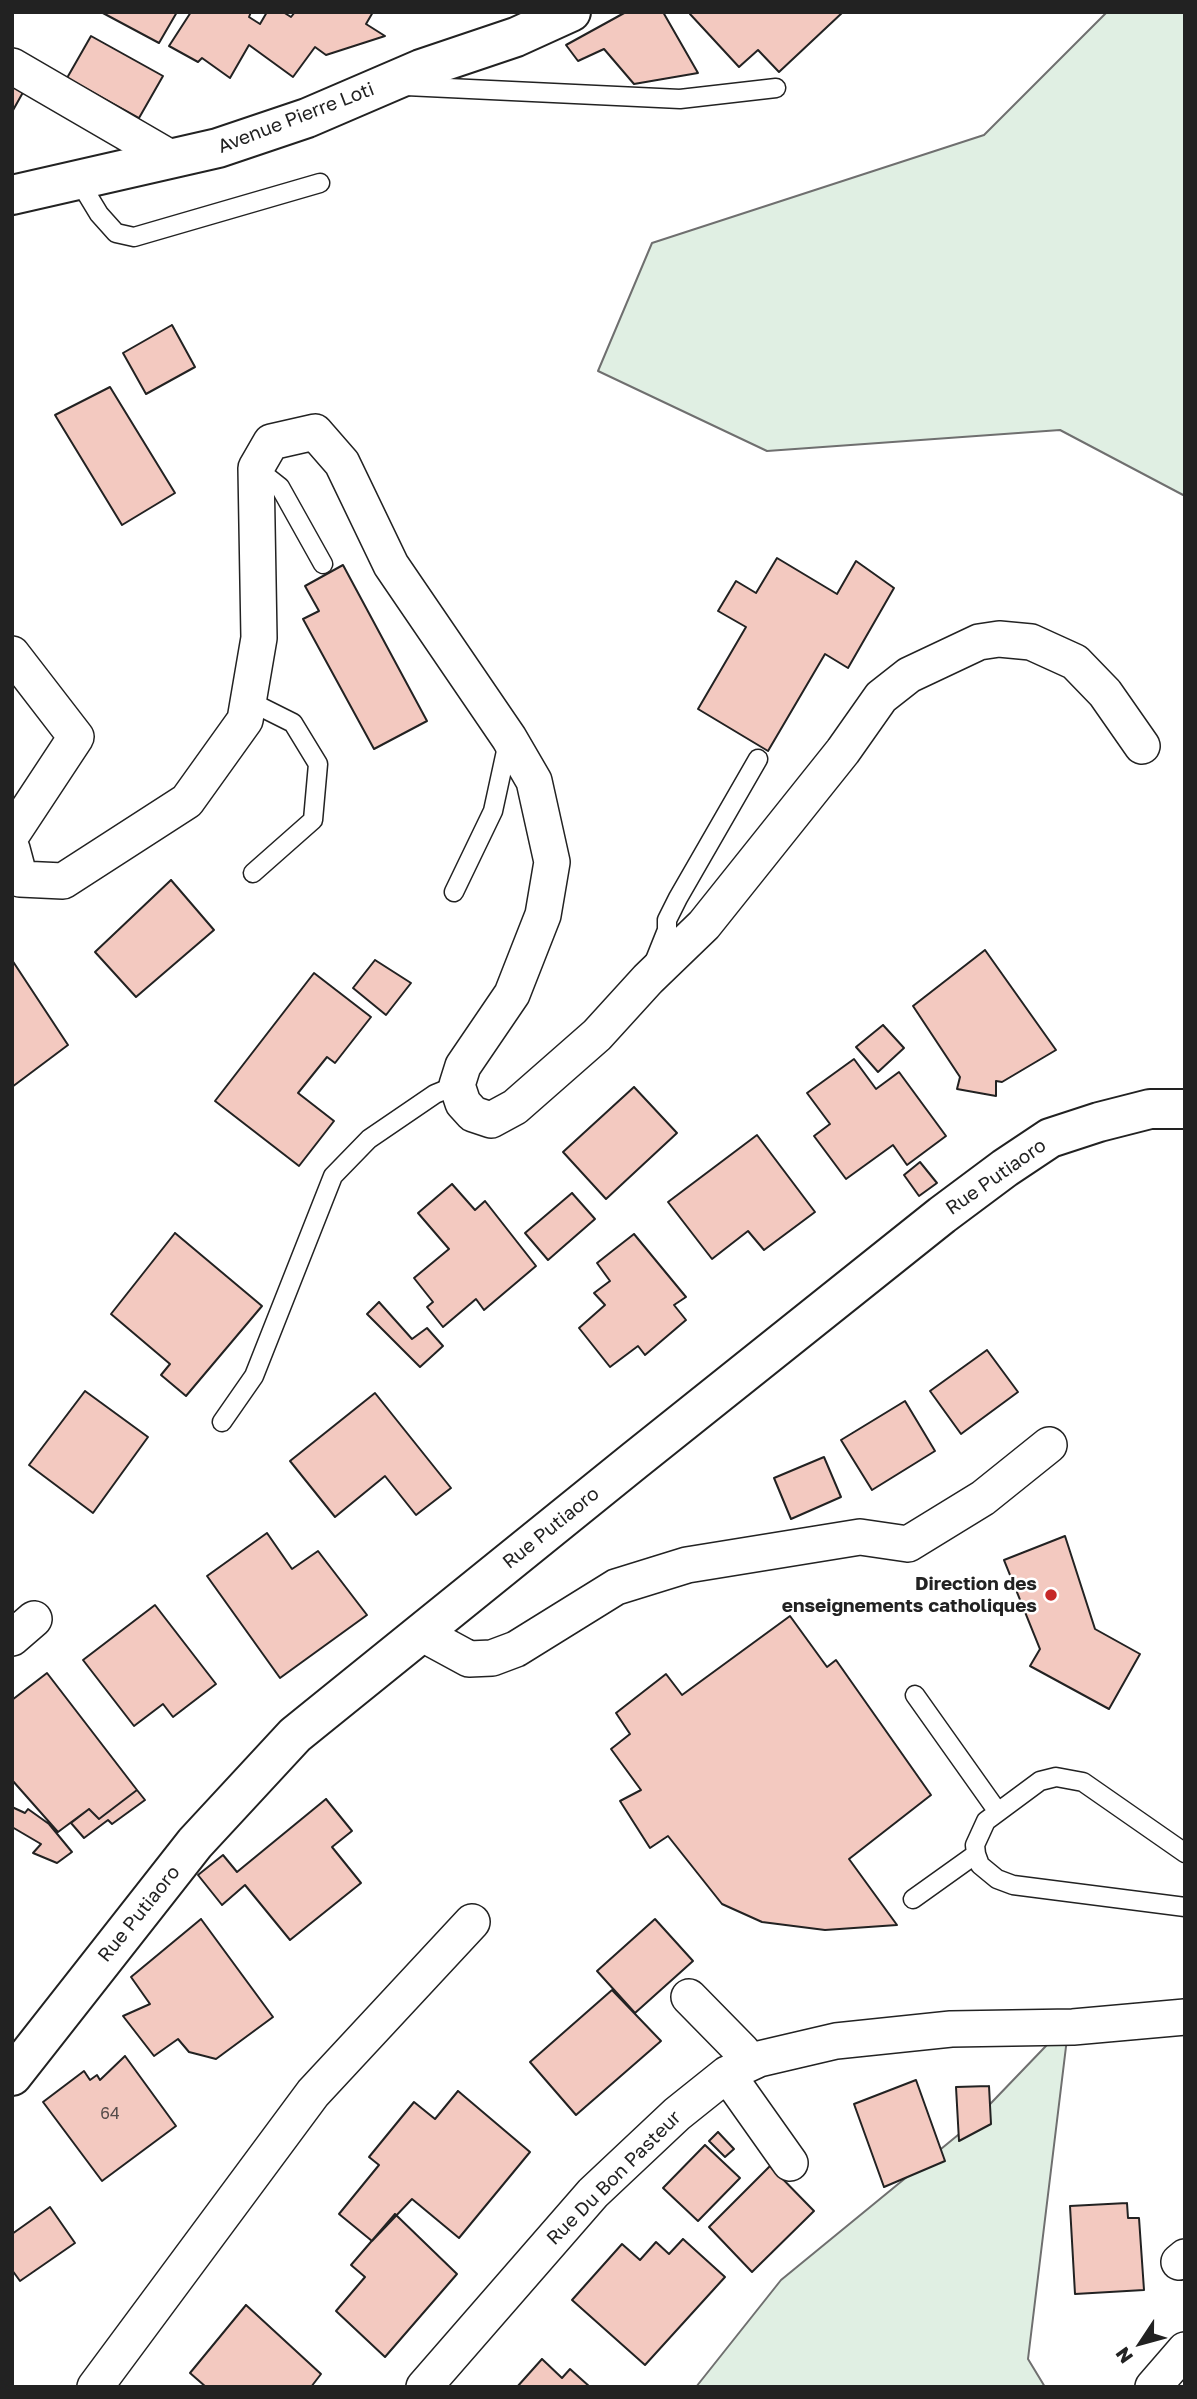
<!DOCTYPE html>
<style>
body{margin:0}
#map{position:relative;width:1197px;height:2399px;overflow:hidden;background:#fff;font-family:"Golos Text",sans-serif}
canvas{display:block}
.frame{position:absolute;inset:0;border:14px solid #222;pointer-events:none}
.north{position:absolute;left:1106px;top:2308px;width:70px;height:70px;-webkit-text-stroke:5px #fff;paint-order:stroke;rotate:234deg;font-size:19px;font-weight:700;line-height:28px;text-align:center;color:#222}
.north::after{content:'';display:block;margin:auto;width:24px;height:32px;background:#222;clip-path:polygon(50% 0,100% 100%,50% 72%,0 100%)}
</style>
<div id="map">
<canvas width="1197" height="2399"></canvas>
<div class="frame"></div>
<div class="north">N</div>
</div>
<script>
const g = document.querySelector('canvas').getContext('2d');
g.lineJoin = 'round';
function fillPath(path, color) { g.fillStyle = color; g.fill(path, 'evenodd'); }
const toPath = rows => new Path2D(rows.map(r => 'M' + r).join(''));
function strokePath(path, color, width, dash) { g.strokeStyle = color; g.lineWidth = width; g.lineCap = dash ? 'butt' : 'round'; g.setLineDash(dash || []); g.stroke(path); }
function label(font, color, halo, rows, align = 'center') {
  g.font = font + ' "Golos Text",sans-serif'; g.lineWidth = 5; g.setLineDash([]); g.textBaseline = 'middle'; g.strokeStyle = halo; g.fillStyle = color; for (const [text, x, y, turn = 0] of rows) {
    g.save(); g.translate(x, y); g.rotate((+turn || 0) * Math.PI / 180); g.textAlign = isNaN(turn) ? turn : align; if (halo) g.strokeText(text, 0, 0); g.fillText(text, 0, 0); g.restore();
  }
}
const green = toPath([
 [1107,12,1185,12,1185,496,1060,430,767,451,598,371,652,243,984,135,1107,12],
 [1069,2022,1028,2359,1045,2387,696,2387,781,2280,969,2126,1069,2022]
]);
const building = toPath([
 [101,12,177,12,159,43,101,12],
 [191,12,251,12,249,17,260,24,267,12,283,12,291,17,295,12,373,12,366,24,385,36,326,55,315,47,293,77,249,45,230,78,202,58,198,62,169,46,191,12],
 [626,12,663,12,698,73,634,84,604,49,578,61,566,45,626,12],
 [692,12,843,12,779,72,758,50,739,67,690,14,692,12],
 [91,36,163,76,139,118,67,78,91,36],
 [12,79,26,87,12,112,12,79],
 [172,325,195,367,146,394,123,353,172,325],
 [110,387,175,493,122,525,55,415,110,387],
 [777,558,837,594,856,561,894,588,848,668,825,654,768,751,698,709,746,627,718,611,736,581,756,593,777,558],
 [343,565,427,721,374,749,303,619,319,611,305,586,343,565],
 [171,880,214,930,136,997,95,952,171,880],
 [985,950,1056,1050,1002,1082,996,1081,996,1096,957,1089,960,1077,913,1006,985,950],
 [12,960,68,1045,12,1087,12,960],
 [375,960,411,983,386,1015,353,988,375,960],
 [314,973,371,1017,335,1063,327,1057,298,1093,334,1121,299,1166,215,1101,314,973],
 [883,1025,904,1048,878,1072,856,1047,883,1025],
 [854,1059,876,1089,899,1072,946,1136,907,1165,893,1145,846,1179,814,1136,830,1124,807,1093,854,1059],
 [634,1087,677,1133,606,1199,563,1152,634,1087],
 [757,1135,815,1212,764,1250,748,1231,712,1259,668,1202,757,1135],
 [920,1162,937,1183,919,1196,904,1175,920,1162],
 [452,1184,475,1210,485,1201,536,1266,484,1310,476,1299,443,1327,427,1307,433,1302,414,1278,449,1249,418,1213,452,1184],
 [572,1193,595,1219,548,1260,525,1233,572,1193],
 [175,1233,262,1306,186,1396,161,1375,170,1364,111,1314,175,1233],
 [634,1234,686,1297,674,1305,686,1320,645,1355,638,1346,610,1367,579,1328,605,1305,594,1293,610,1281,597,1263,634,1234],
 [379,1302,412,1339,427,1328,443,1346,420,1367,367,1314,379,1302],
 [987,1350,1018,1392,961,1434,930,1391,987,1350],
 [85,1391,148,1437,93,1513,29,1465,85,1391],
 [375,1393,451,1488,416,1515,385,1476,335,1517,290,1461,375,1393],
 [905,1401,935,1451,872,1490,841,1440,905,1401],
 [824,1457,841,1497,791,1519,774,1478,824,1457],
 [267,1533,292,1569,318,1551,367,1615,280,1678,207,1576,267,1533],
 [1065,1536,1095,1629,1140,1654,1109,1709,1030,1666,1040,1649,1004,1560,1065,1536],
 [155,1605,216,1684,173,1717,163,1704,134,1726,83,1660,155,1605],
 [790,1616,827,1667,836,1660,931,1795,849,1859,897,1925,825,1930,762,1922,722,1904,668,1836,650,1848,620,1801,641,1790,611,1749,630,1734,616,1713,666,1674,682,1695,790,1616],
 [47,1673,137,1790,99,1819,89,1809,58,1832,12,1780,12,1700,47,1673],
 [137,1790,145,1800,112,1824,108,1820,84,1838,71,1823,89,1809,99,1819,137,1790],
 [326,1799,352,1831,332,1847,361,1883,290,1940,245,1885,222,1905,198,1875,223,1855,237,1872,326,1799],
 [12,1807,25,1813,28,1809,49,1824,72,1852,57,1863,33,1853,41,1844,12,1827,12,1807],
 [201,1919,273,2017,216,2059,189,2052,178,2039,154,2056,123,2016,150,2004,131,1977,201,1919],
 [655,1919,693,1961,635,2013,597,1971,655,1919],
 [612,1990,661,2041,576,2115,530,2062,612,1990],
 [125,2056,176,2126,102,2181,43,2102,84,2071,90,2080,97,2075,100,2080,125,2056],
 [916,2080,945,2161,884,2187,854,2104,916,2080],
 [989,2086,991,2124,959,2141,956,2087,989,2086],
 [458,2091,530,2152,459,2238,412,2199,372,2241,339,2214,379,2165,369,2157,414,2102,435,2119,458,2091],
 [718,2132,734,2149,725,2157,709,2141,718,2132],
 [705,2145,740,2178,698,2221,663,2188,705,2145],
 [770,2166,814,2211,752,2272,709,2227,770,2166],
 [1127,2203,1128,2218,1139,2218,1144,2290,1075,2294,1070,2206,1127,2203],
 [50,2207,75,2243,20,2281,12,2270,12,2234,50,2207],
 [395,2214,457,2274,385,2357,336,2311,365,2277,351,2265,395,2214],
 [683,2239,725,2277,645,2365,572,2300,622,2244,640,2260,656,2242,669,2254,683,2239],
 [246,2305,321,2374,311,2387,206,2387,190,2373,246,2305],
 [542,2359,562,2378,570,2369,590,2387,517,2387,542,2359]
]);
const lane = toPath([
 [406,86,680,99,776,88],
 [79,181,99,214,116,233,134,237,320,183],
 [256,468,280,487,323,564],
 [249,701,293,723,318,764,313,820,253,873],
 [454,892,493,811,508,742],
 [655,960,667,930,667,920,678,898,758,759],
 [222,1422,254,1376,333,1176,369,1139,435,1094,457,1085],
 [915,1695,998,1812],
 [1185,1853,1083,1782,1056,1777,1040,1781,986,1821,975,1845,976,1854,980,1865,997,1879,1013,1885,1185,1907],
 [913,1899,976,1854]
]);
const street = toPath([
 [12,66,172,159],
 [12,654,76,737,12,834],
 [12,849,20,879,63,881,187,801,245,720,259,638,256,468,271,442,315,432,342,463,391,565,509,738,534,781,552,862,543,915,512,994,463,1066,457,1085,463,1103,473,1114,491,1120,515,1107,597,1035,648,979,704,925,843,751,881,697,909,675,979,642,999,639,1031,642,1075,662,1105,693,1142,746],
 [425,1631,434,1640,469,1659,492,1658,516,1649,616,1587,687,1565,860,1537,908,1544,983,1498,1049,1445],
 [12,1638,34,1619],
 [689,1997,742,2051,743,2066],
 [727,2074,790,2163],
 [1179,2262,1185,2257],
 [95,2387,313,2093,472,1922],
 [424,2387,593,2193,677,2114,727,2074,759,2059,836,2041,951,2029,1073,2027,1185,2017],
 [1153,2387,1185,2350]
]);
const secondary = toPath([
 [12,195,218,148,307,118,421,69,516,37,571,12],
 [12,2076,195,1843,295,1735,634,1461,942,1215,1005,1168,1050,1138,1099,1122,1150,1109,1185,1109]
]);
const markers = [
 [1051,1595,7,"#c62828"]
];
const numberNames = [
 ["64",110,2114]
];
const streetNames = [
 ["Avenue Pierre Loti",296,118,-21],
 ["Rue Putiaoro",996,1177,-35],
 ["Rue Putiaoro",551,1528,-39],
 ["Rue Putiaoro",139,1914,-51],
 ["Rue Du Bon Pasteur",614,2178,-45]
];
const poiNames = [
 ["Direction des",1037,1584],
 ["enseignements catholiques",1037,1606]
];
fillPath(green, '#e0efe3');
strokePath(green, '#6f6f6f', 2);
fillPath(building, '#f3c9c0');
strokePath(building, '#222', 2);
strokePath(lane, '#222', 21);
strokePath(street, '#222', 38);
strokePath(secondary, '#222', 42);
strokePath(lane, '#fff', 18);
strokePath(street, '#fff', 35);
strokePath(secondary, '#fff', 38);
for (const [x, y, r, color] of markers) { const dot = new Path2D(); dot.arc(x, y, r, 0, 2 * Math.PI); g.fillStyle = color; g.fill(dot); strokePath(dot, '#fff', 2.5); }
label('16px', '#564c4a', null, numberNames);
label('19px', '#222', '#fff', streetNames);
label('bold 19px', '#222', '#fff', poiNames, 'right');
</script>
